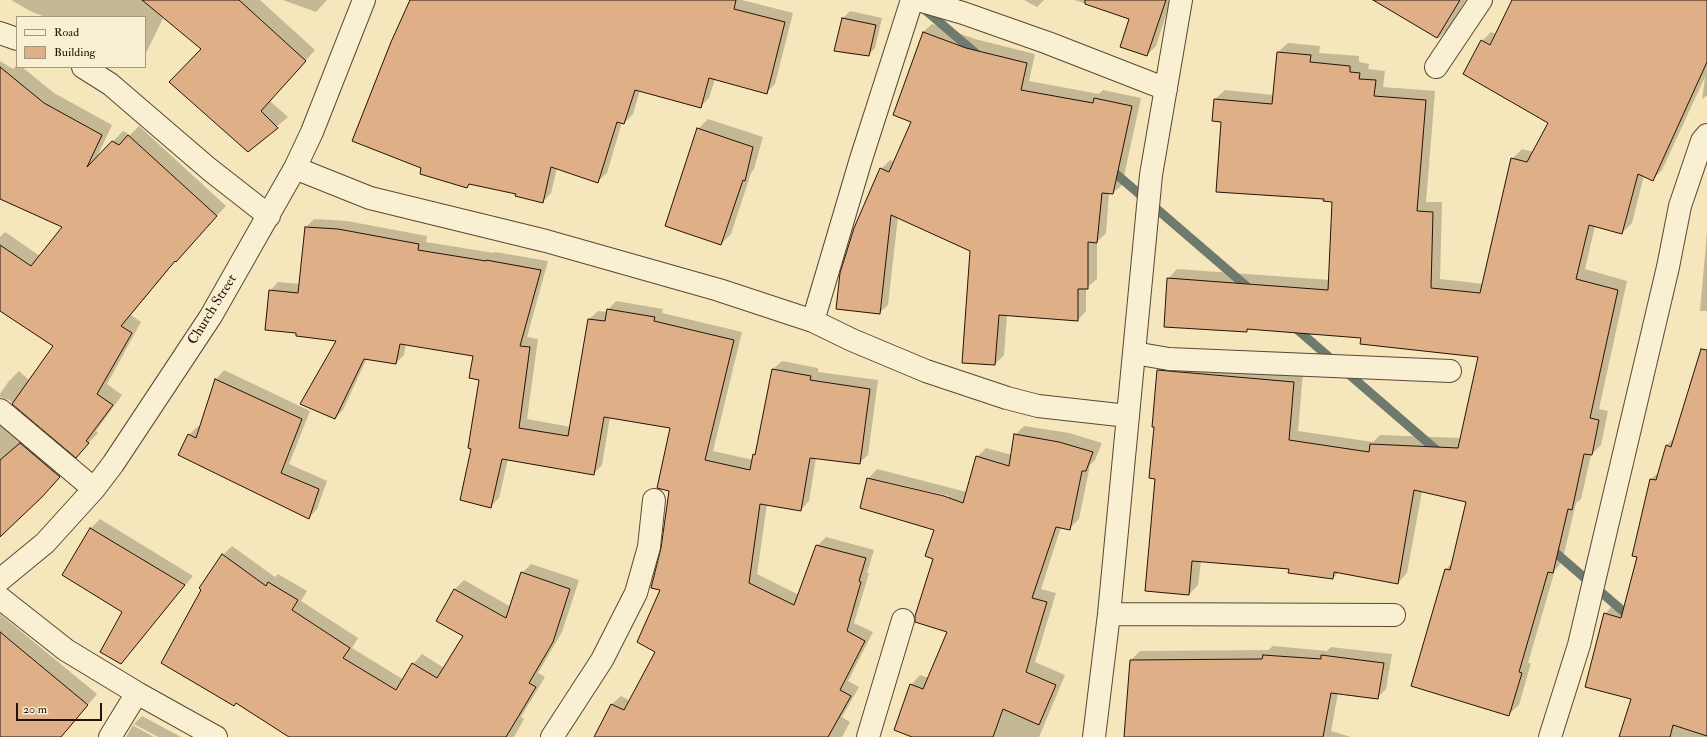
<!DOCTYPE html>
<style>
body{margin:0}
#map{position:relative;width:1707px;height:737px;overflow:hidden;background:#f6e6bb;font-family:"IM FELL Double Pica",serif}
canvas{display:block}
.legend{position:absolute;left:16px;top:16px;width:130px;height:52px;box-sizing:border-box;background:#f9efd3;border:1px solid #a59782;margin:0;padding:5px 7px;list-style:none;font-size:12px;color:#261208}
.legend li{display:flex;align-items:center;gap:8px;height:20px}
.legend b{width:20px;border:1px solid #a59782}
.scale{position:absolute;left:16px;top:703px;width:86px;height:18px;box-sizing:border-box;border:2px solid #261208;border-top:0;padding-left:5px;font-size:12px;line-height:14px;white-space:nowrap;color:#261208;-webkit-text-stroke:3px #f9efd3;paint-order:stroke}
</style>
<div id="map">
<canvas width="1707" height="737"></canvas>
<ul class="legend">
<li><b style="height:5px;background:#f9efd3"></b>Road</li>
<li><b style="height:11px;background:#dfaf87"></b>Building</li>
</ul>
<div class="scale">20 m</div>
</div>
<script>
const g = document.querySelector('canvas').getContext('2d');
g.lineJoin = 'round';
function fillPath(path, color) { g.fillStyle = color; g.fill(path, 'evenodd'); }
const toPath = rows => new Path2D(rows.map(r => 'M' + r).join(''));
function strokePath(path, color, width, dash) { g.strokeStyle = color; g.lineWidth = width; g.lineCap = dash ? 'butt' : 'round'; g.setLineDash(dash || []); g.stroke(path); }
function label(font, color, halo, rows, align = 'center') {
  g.font = font + ' "IM FELL Double Pica",serif'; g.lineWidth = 3; g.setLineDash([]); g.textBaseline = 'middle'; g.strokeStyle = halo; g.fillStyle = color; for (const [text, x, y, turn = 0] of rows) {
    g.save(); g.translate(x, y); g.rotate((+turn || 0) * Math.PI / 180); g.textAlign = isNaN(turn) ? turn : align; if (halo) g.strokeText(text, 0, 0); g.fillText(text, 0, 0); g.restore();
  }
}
const shadow = toPath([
 [11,0,172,0,145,55,145,17,45,17,30,11],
 [214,0,260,0,315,50,270,101,288,117,248,151,202,48],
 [283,0,327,0,316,12],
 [411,0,742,0,793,13,775,84,766,93,715,79,709,98,700,107,640,90,633,114,624,123,622,122,607,173,598,181,557,168,551,193,543,202,517,193,471,183,467,187,422,167],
 [1024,0,1044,0,1037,7],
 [1074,0,1171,0,1156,46,1147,55,1131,18],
 [1375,0,1466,0,1449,28,1439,38],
 [1513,0,1707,0,1707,95,1702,99,1705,77,1662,170,1652,180,1644,175,1632,223,1622,233,1595,226,1585,269,1627,281,1599,409,1608,411,1601,445,1591,455,1581,499,1576,503,1562,562,1555,570,1528,663,1531,663,1519,705,1509,714,1412,686,1446,569,1453,562,1468,501,1422,491,1407,573,1398,583,1339,572,1333,578,1290,568,1201,561,1198,585,1189,594,1156,478,1155,426,1153,426,1158,370,1167,361,1303,373,1298,431,1373,442,1380,435,1461,438,1479,356,1362,337,1250,328,1246,331,1168,279,1177,269,1330,280,1333,201,1325,198,1222,121,1215,99,1225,90,1274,95,1278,52,1288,43,1320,46,1319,53,1359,56,1359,62,1369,64,1368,69,1385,71,1383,87,1435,91,1426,202,1442,202,1440,279,1484,284,1512,159,1522,149,1534,152,1549,122,1482,41,1491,32,1496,34],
 [850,11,882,18,875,48,868,55,836,50,843,18],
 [932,24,975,39,1035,54,1029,81,1099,94,1103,90,1141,98,1122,185,1113,193,1109,193,1106,233,1097,242,1097,279,1086,288,1086,311,1078,320,1007,315,1004,355,995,364,971,251,898,217,888,305,879,313,881,169,890,160,894,162,912,121,923,32],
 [0,61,13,69,17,65,17,67,22,67,54,93,112,125,96,159,123,131,130,135,139,126,226,206,176,260,131,315,141,322,107,384,122,395,96,431,98,433,76,456,9,400,0,397,0,394,9,381,19,371,30,381,55,345,0,309,0,237,5,232,40,256,64,227,0,198],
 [708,119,763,137,754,169,751,173,731,234,721,244,698,129],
 [314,219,347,221,427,236,426,242,494,253,495,252,548,261,527,337,538,339,527,419,571,427,589,319,598,311,607,312,608,310,616,301,663,309,662,313,742,332,713,451,753,460,754,455,757,452,773,369,782,361,818,368,818,372,878,380,868,455,859,463,816,458,809,501,801,510,767,504,757,574,799,595,817,546,826,537,874,550,867,573,869,573,854,623,873,632,848,681,859,687,842,717,850,722,842,737,595,737,612,704,621,696,630,701,656,651,661,589,662,549,670,490,671,427,610,417,602,465,593,474,508,459,499,498,491,506,473,448,480,379,474,355,406,344,404,355,396,363,367,358,343,410,335,418,337,340,297,332,270,291,278,282,300,284,306,227],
 [1707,232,1707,311,1700,311],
 [224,370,310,411,289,464,327,481,317,509,309,518,189,435,198,426,201,427,216,379],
 [1707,379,1707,737,1620,737,1632,698,1605,614,1613,605,1624,608,1638,556,1651,479,1659,472,1666,446,1675,437],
 [0,414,66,470,49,489,0,536],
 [1024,426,1069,433,1102,443,1095,460,1090,465,1079,519,1070,528,1061,527,1041,589,1056,593,1035,662,1065,675,1039,737,915,737,911,685,920,675,929,678,949,632,934,558,935,530,868,479,877,469,967,492,977,457,986,448,1012,455,1015,435],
 [873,479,949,496,948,498,873,481],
 [100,519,193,576,121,662,124,611,63,575,91,528],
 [232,546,275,577,278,574,307,591,301,601,358,638,352,648,404,680,413,664,422,654,444,668,464,636,438,621,455,589,464,580,511,607,522,573,531,564,579,580,562,632,538,673,545,677,521,717,524,719,514,737,291,737,223,555],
 [0,614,97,694,61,737,0,737],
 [1273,646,1327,651,1331,647,1392,654,1386,689,1377,698,1338,693,1331,731,1351,737,1125,737,1131,660,1140,651,1268,650],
 [142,716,181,737,158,737,134,724,134,726,154,737,126,737,133,725]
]);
const stream = toPath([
 [923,8,980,57],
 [1108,167,1252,291],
 [1292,325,1441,454],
 [1549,547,1632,619]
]);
const building = toPath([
 [142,0,239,0,306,61,261,111,278,128,248,152,169,82,201,49,142,0],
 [410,0,736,0,734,9,785,22,767,94,709,78,701,108,635,90,624,124,617,122,598,183,551,167,543,203,515,196,516,194,469,184,467,188,420,174,421,168,352,141,391,42,410,0],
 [1085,0,1166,0,1147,56,1120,47,1129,19,1085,4,1085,0],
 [1373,0,1460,0,1437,38,1373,0],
 [1512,0,1707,0,1707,62,1653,181,1638,174,1622,234,1589,225,1576,279,1618,290,1590,418,1599,420,1592,455,1584,454,1572,510,1568,509,1553,573,1548,572,1519,672,1522,673,1509,716,1411,686,1445,569,1450,570,1466,502,1414,490,1398,584,1334,572,1333,579,1288,573,1289,569,1192,561,1189,595,1145,591,1155,479,1149,478,1154,427,1152,427,1157,370,1294,382,1289,440,1369,452,1370,444,1458,448,1478,357,1360,344,1361,338,1247,329,1247,332,1164,327,1167,278,1328,290,1332,202,1323,201,1324,199,1216,192,1221,122,1212,121,1214,99,1272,104,1277,52,1311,55,1310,62,1350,66,1350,72,1360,73,1359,79,1376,80,1374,96,1426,100,1417,211,1433,212,1431,288,1480,293,1511,158,1527,162,1548,123,1463,74,1481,40,1490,45,1512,0],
 [842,18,876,25,869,56,834,51,842,18],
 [923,32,966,48,1027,63,1021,90,1093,103,1094,98,1132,106,1113,194,1102,193,1097,243,1088,242,1088,289,1078,289,1078,321,999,315,995,365,962,363,970,251,891,215,880,314,836,309,840,273,854,228,880,168,889,172,911,122,893,115,923,32],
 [0,67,44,103,102,135,87,167,112,141,119,145,128,135,217,216,176,262,175,261,121,326,132,333,97,394,113,405,86,441,89,443,76,458,12,404,53,346,0,311,0,245,31,266,62,227,0,199,0,67],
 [697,128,753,147,745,181,743,180,721,245,665,226,697,128],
 [305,227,338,229,419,244,418,250,486,261,486,260,541,270,520,346,530,347,519,428,568,436,588,319,605,321,607,309,655,317,654,321,734,340,705,460,750,470,753,454,755,455,772,369,811,376,810,380,870,389,860,464,810,458,801,511,760,504,749,583,794,605,816,545,866,558,859,581,861,582,847,631,865,641,840,690,851,696,828,737,594,737,611,704,624,710,655,652,637,642,660,590,651,588,661,548,669,491,657,488,670,428,604,417,594,475,502,459,491,508,460,500,471,449,468,448,479,380,469,378,473,356,400,344,396,364,364,359,335,419,300,404,336,341,296,336,296,333,265,330,269,290,298,293,305,227],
 [1701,349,1707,350,1707,736,1673,725,1670,737,1619,737,1631,699,1585,687,1604,613,1621,618,1637,557,1632,556,1650,479,1656,480,1666,445,1671,447,1701,349],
 [215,379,302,419,281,473,319,489,309,519,178,455,188,434,196,438,215,379],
 [1014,434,1059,442,1093,452,1086,471,1082,471,1070,530,1056,527,1032,598,1047,602,1026,672,1056,685,1039,725,1003,709,993,737,912,737,894,730,910,684,923,689,947,632,915,622,915,616,933,559,925,556,934,530,860,508,867,478,944,496,963,503,976,456,1009,466,1014,434],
 [20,443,60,477,42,497,0,537,0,460,20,443],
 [90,528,185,585,121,664,100,652,122,612,62,575,90,528],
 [222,554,266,586,268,582,298,600,292,610,350,648,343,658,396,690,412,663,437,678,463,636,436,621,454,589,506,618,521,572,570,589,553,642,529,683,536,687,506,737,289,737,236,703,234,706,161,663,201,590,199,588,222,554],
 [0,632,88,705,61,737,0,737,0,632],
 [1263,655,1321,659,1321,655,1384,663,1378,699,1331,693,1323,737,1124,737,1130,660,1262,659,1263,655]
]);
const street = toPath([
 [918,0,963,13,1048,43,1166,89],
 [0,33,17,39],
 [83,67,110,84,209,169,269,216],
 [1436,67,1481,0],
 [295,168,370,198,546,241,719,290,813,321,852,340,926,371,1007,398,1038,406,1128,416],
 [813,321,861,159,912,0],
 [1134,353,1169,359,1450,371],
 [0,410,94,489],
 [0,580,45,543,94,489,113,464,211,316,295,168,312,132,364,0],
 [0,598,66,650,137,693,216,737],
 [1109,614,1394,615],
 [110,737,137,693],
 [552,737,602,660,636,593,649,547,654,500],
 [868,737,903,620],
 [1094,737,1109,614,1151,175,1181,0],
 [1550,737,1579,645,1668,267,1680,206,1702,141,1707,135]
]);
const streetNames = [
 ["Church Street",213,310,-58]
];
fillPath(shadow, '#0003');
strokePath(stream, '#6d7a6d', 9);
fillPath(building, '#dfaf87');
strokePath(building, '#261208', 1);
strokePath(street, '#5a4735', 24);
strokePath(street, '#f9efd3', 22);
label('14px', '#261208', '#f9efd3', streetNames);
</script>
